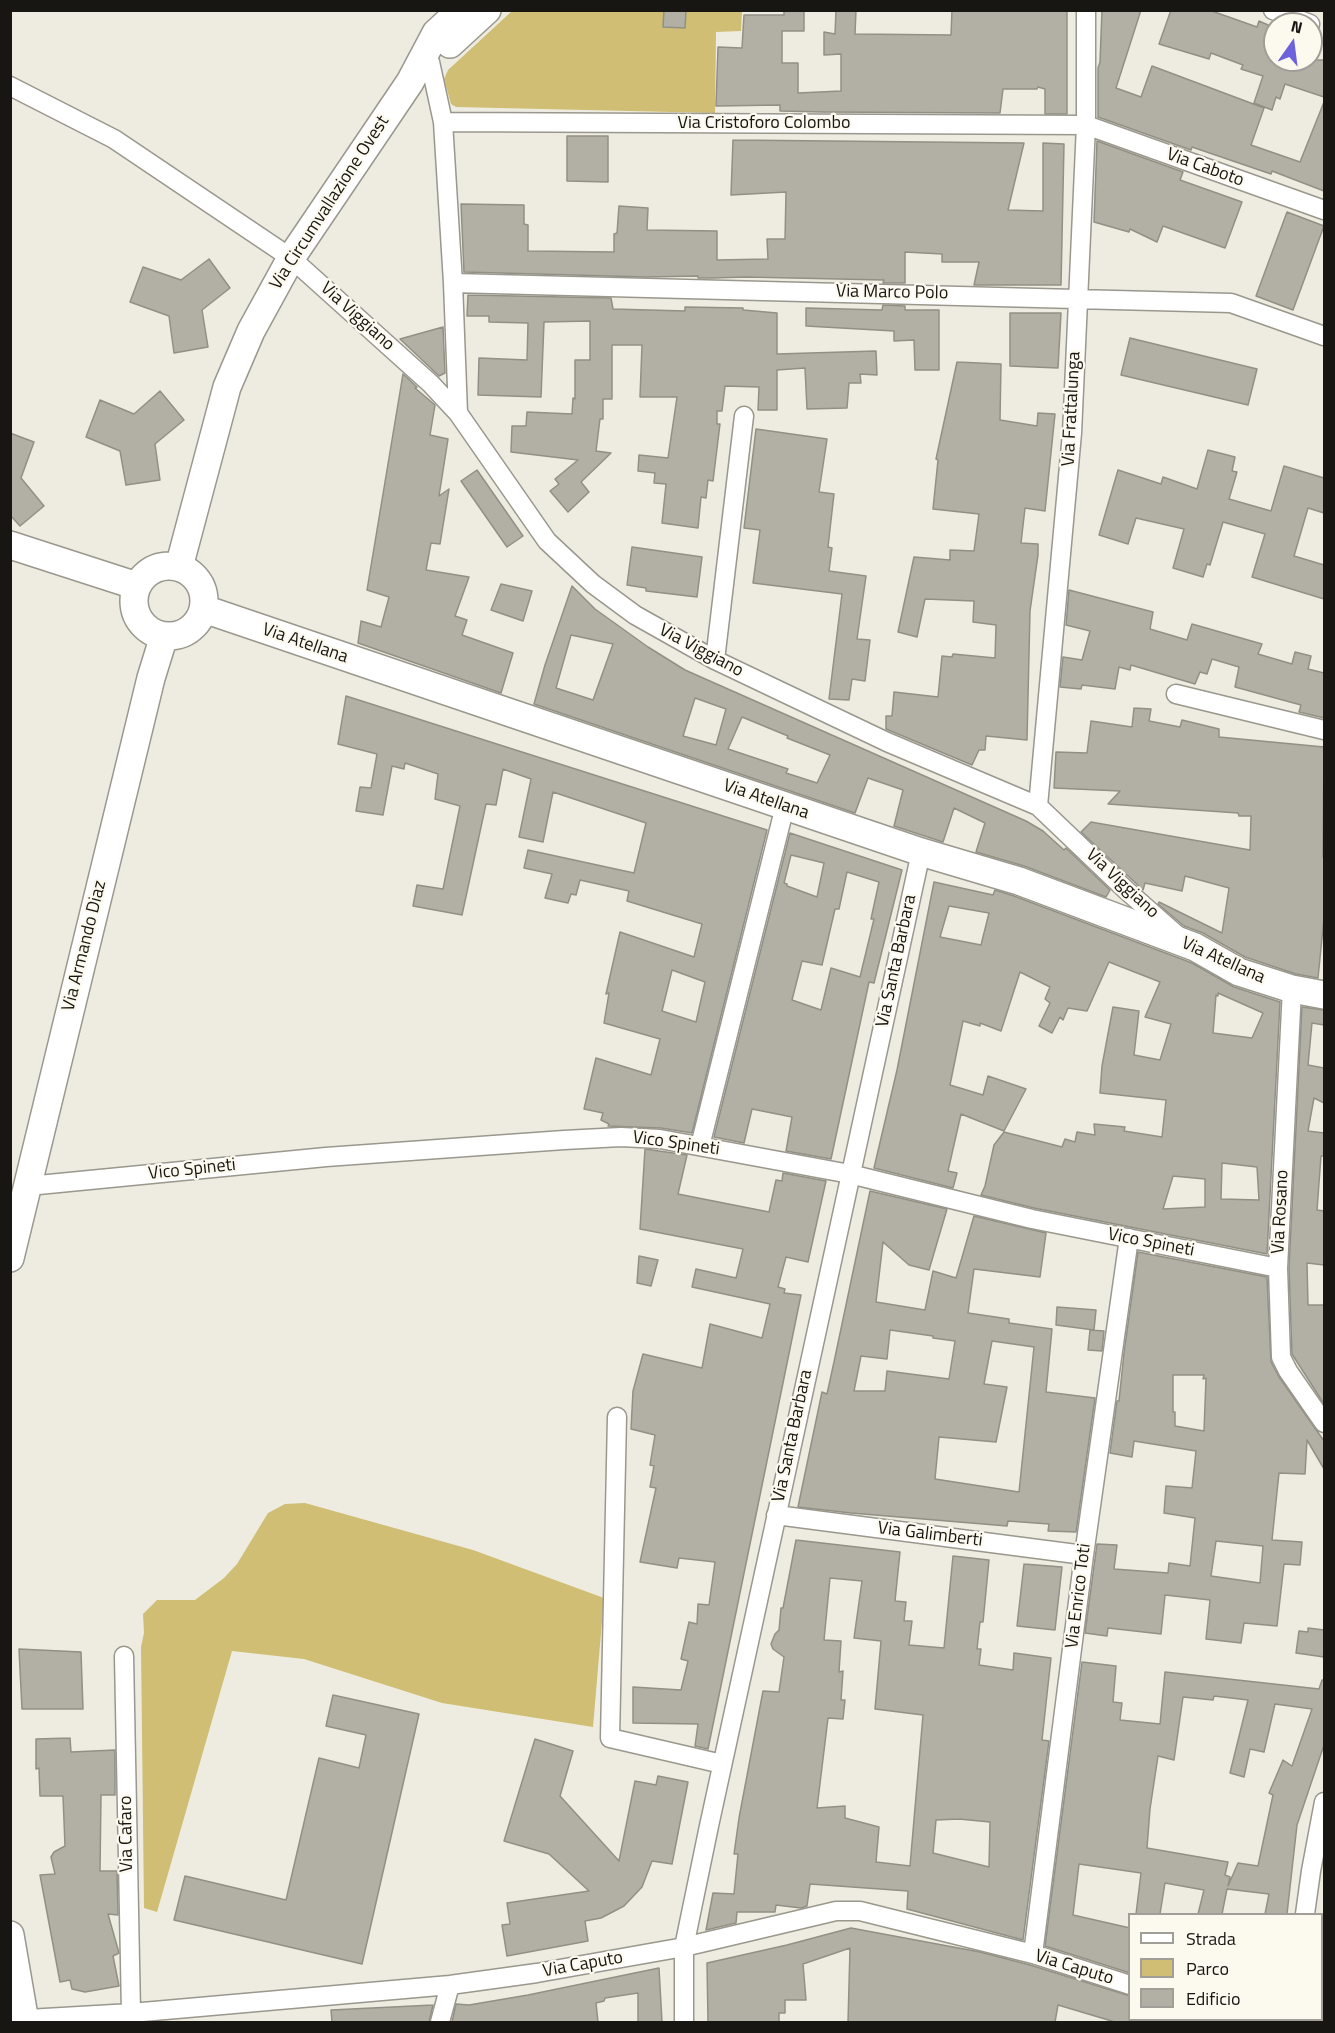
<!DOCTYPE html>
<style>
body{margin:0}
#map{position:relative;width:1335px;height:2033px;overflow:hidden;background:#eeece1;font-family:"Titillium Web",sans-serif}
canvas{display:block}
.frame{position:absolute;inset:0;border:12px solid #171612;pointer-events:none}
.legend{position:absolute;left:1128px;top:1913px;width:195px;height:108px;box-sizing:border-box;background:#fcf9ee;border:2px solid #a09e96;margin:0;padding:8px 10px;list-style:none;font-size:18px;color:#171612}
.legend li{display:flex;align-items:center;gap:12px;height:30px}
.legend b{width:30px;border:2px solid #a09e96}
.north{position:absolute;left:1263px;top:12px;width:60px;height:60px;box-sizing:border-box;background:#fcf9ee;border:2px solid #a09e96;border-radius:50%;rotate:14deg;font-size:16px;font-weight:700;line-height:24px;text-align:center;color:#171612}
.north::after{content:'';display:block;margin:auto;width:21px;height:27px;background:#6c62dc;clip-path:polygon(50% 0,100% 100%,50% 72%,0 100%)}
</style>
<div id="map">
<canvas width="1335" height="2033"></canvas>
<div class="frame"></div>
<ul class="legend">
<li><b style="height:8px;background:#fff"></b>Strada</li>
<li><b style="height:16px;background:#cfbe73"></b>Parco</li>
<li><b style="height:16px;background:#b2b0a5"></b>Edificio</li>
</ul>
<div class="north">N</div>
</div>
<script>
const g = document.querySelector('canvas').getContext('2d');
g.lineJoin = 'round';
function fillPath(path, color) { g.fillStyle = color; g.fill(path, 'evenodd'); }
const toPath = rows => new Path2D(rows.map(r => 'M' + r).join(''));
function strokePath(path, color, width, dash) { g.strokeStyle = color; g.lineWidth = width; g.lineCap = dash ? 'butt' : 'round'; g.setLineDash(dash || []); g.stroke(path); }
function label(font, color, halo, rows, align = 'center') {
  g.font = font + ' "Titillium Web",sans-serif'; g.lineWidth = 4.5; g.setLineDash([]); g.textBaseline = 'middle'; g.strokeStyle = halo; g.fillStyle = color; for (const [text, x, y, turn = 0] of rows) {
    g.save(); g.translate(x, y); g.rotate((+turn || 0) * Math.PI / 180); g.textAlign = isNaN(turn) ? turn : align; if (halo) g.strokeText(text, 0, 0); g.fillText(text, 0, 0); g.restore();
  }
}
const green = toPath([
 [512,11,742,11,741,31,716,32,715,113,456,107,451,104,444,79,448,70],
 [305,1503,473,1550,604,1598,593,1727,442,1703,304,1659,232,1651,157,1912,144,1908,141,1647,144,1633,143,1614,157,1600,195,1600,224,1578,237,1564,268,1513,285,1504]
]);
const building = toPath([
 [664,10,686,10,685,28,663,27,664,10],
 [784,10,804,10,804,31,782,31,782,63,798,63,798,93,841,91,841,54,824,55,824,32,835,34,836,10,856,10,855,34,951,35,952,10,1067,10,1067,114,1045,114,1045,89,1038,87,1037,89,1003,89,1000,113,822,112,780,111,780,105,716,106,718,47,742,48,744,15,784,15,784,10],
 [1102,10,1141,10,1116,88,1141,97,1152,66,1264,108,1251,145,1300,162,1324,102,1324,191,1272,171,1271,174,1192,147,1191,150,1098,117,1098,68,1100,62,1102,10],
 [1171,10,1209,10,1257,27,1259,21,1275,28,1275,60,1324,60,1324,97,1285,84,1280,99,1276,97,1272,110,1254,103,1263,76,1241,69,1243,65,1211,53,1209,59,1159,44,1171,10],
 [567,136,608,136,608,182,567,181,567,136],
 [733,140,1024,143,1008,210,1043,211,1043,143,1064,144,1061,285,974,285,979,262,942,262,942,254,905,252,905,283,883,283,884,280,746,277,712,278,698,278,698,276,646,277,464,272,461,204,524,205,524,224,528,225,528,251,614,252,614,234,617,233,619,206,648,208,647,230,717,231,717,260,768,259,767,239,785,239,786,192,731,195,733,140],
 [1097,141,1183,172,1180,180,1242,202,1225,248,1163,226,1157,242,1130,229,1129,232,1094,222,1097,141],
 [1287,212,1324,226,1293,310,1256,296,1287,212],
 [209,259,230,288,202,310,208,347,174,353,169,316,130,302,143,267,181,280,209,259],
 [468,295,611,298,613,309,685,311,685,307,743,308,743,310,777,313,777,354,876,351,877,375,860,374,861,383,849,383,847,408,807,409,805,368,777,370,777,410,758,410,759,387,725,386,722,411,717,411,717,424,720,424,713,481,708,480,706,498,701,497,698,528,662,523,666,484,654,483,655,473,638,471,639,455,668,458,677,397,640,397,642,345,612,345,612,399,603,399,603,419,600,419,596,451,611,453,581,482,589,492,568,512,550,491,559,484,555,479,578,460,511,452,512,426,526,426,527,412,572,414,573,398,575,399,575,360,590,360,590,321,544,322,541,397,478,395,479,358,527,360,528,323,489,322,489,316,467,316,468,295],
 [883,305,905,306,905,310,939,310,939,370,915,370,914,340,894,341,894,331,806,326,806,308,882,310,883,305],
 [1010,313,1061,313,1058,368,1010,366,1010,313],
 [443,327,445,373,439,376,400,339,443,327],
 [1130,338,1257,369,1248,405,1121,375,1130,338],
 [957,362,1001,364,1000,420,1037,426,1038,413,1055,414,1045,511,1025,508,1021,543,1038,544,1038,555,1030,611,1027,740,986,736,985,750,979,750,972,765,886,729,886,716,892,716,894,692,938,697,942,656,952,657,953,654,995,658,996,625,973,622,974,601,925,599,917,637,898,632,914,557,950,560,950,550,974,551,979,514,933,509,938,460,936,459,957,362],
 [403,374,417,387,415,388,435,405,430,435,448,439,439,496,449,489,440,544,431,543,426,570,469,577,455,616,467,620,462,635,513,653,501,693,358,643,361,621,381,627,389,597,367,590,403,374],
 [160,391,184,420,155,444,160,480,126,485,120,451,86,437,100,400,134,414,160,391],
 [756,429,827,439,819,492,834,494,828,547,832,548,829,571,866,576,857,639,870,640,865,681,852,679,849,700,829,699,842,594,753,583,760,530,744,528,756,429],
 [10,433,34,442,21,478,44,506,20,526,10,515,10,433],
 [1208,450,1235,457,1232,471,1237,472,1229,499,1271,511,1284,466,1324,478,1324,513,1308,508,1294,556,1324,565,1324,599,1252,577,1265,534,1223,522,1210,565,1207,564,1203,577,1173,568,1184,529,1136,518,1128,544,1099,535,1118,470,1161,484,1163,477,1197,489,1208,450],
 [477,470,523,536,507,547,461,481,477,470],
 [632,547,702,557,697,597,646,591,646,588,627,585,632,547],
 [501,584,532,591,523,621,491,610,501,584],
 [572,586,595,609,648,647,685,670,1026,821,1043,831,1064,850,1066,848,1110,890,1106,897,1024,866,976,852,985,823,954,808,943,842,894,826,903,790,868,778,855,813,534,704,545,665,572,586],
 [571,635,613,644,593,700,556,688,571,635],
 [695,698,726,709,716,745,683,736,695,698],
 [742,717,788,736,787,738,830,755,817,783,786,773,788,769,728,749,742,717],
 [1069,590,1153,612,1150,629,1187,640,1192,624,1262,644,1258,654,1292,664,1295,652,1311,656,1308,669,1324,673,1324,718,1299,712,1301,705,1235,687,1239,667,1212,659,1207,674,1200,672,1195,684,1131,665,1130,670,1119,667,1115,689,1082,685,1081,689,1060,687,1063,657,1082,660,1090,631,1066,625,1069,590],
 [346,696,767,830,692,1133,661,1128,608,1126,609,1124,601,1120,603,1113,584,1109,596,1058,651,1075,660,1039,604,1023,609,993,606,994,620,932,694,957,702,924,627,901,629,891,580,880,576,895,571,894,568,903,545,898,552,874,524,868,528,850,634,873,646,823,553,792,543,842,519,837,531,779,503,769,496,805,486,804,462,915,413,906,417,885,443,889,460,806,435,799,438,774,405,763,404,769,392,766,383,815,356,811,360,787,371,788,377,754,338,744,346,696],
 [672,970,705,982,696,1022,662,1011,672,970],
 [1134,708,1151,709,1149,721,1180,727,1182,720,1219,729,1219,737,1324,747,1323,857,1324,857,1324,918,1318,978,1296,974,1245,957,1203,933,1184,926,1158,904,1159,902,1222,933,1229,888,1185,876,1182,891,1145,883,1143,890,1081,832,1091,822,1250,850,1251,816,1239,816,1238,813,1108,804,1120,791,1054,788,1056,752,1087,753,1091,721,1132,727,1134,708],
 [790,833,902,870,874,983,869,982,831,1159,786,1151,792,1117,752,1109,744,1143,714,1137,790,833],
 [791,855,824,863,817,897,787,886,787,884,784,883,791,855],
 [847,872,879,882,871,919,874,919,860,977,831,968,821,1010,792,1000,802,961,822,965,835,909,839,909,847,872],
 [934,882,993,895,995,890,1014,896,1192,963,1234,987,1280,1002,1267,1254,1034,1208,981,1195,985,1186,994,1145,1004,1132,1062,1147,1065,1139,1075,1142,1077,1132,1095,1135,1094,1124,1125,1127,1124,1131,1162,1137,1166,1100,1100,1093,1102,1066,1113,1007,1139,1011,1134,1055,1160,1060,1171,1024,1145,1017,1160,982,1109,962,1087,1011,1068,1008,1063,1020,1060,1017,1052,1033,1039,1026,1050,1003,1045,999,1050,987,1020,972,1001,1031,980,1023,980,1026,963,1021,950,1085,983,1095,988,1076,1026,1089,1004,1131,961,1114,948,1171,957,1173,953,1188,874,1168,897,1070,934,882],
 [949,906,989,913,981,945,940,937,949,906],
 [1218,993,1263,1013,1252,1038,1213,1033,1216,995,1218,996,1218,993],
 [1222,1163,1257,1167,1259,1200,1221,1199,1222,1163],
 [1173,1176,1205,1179,1205,1207,1163,1209,1173,1176],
 [1302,1007,1324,1010,1324,1025,1312,1023,1308,1065,1324,1068,1324,1103,1314,1098,1308,1131,1324,1133,1324,1156,1321,1156,1317,1210,1324,1211,1324,1265,1307,1263,1308,1305,1324,1305,1324,1404,1292,1354,1289,1268,1302,1007],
 [645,1149,687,1155,678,1194,769,1212,776,1180,782,1181,783,1173,826,1181,808,1262,786,1257,778,1287,785,1289,784,1293,801,1295,708,1749,695,1746,698,1724,633,1723,633,1687,681,1690,688,1661,681,1659,689,1622,697,1624,698,1604,709,1605,715,1562,679,1558,677,1568,640,1562,656,1488,650,1487,654,1466,650,1465,655,1435,631,1429,633,1391,643,1354,702,1368,710,1324,762,1338,770,1304,692,1287,696,1269,736,1278,743,1249,640,1229,645,1149],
 [870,1191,947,1209,929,1270,909,1265,883,1242,876,1302,925,1310,933,1271,956,1278,974,1216,1046,1233,1040,1277,974,1269,968,1313,1009,1319,1009,1323,1052,1329,1046,1392,1095,1398,1076,1532,1048,1531,1049,1524,1008,1521,1007,1526,851,1513,798,1507,822,1392,827,1394,834,1362,870,1191],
 [890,1330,933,1336,933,1338,955,1341,949,1379,887,1371,885,1391,854,1391,861,1356,887,1359,890,1330],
 [992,1341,1034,1347,1019,1492,935,1479,939,1437,996,1442,1007,1387,984,1384,992,1341],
 [1138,1252,1267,1277,1271,1362,1279,1377,1324,1441,1324,1469,1307,1440,1305,1474,1279,1473,1272,1540,1302,1542,1300,1565,1284,1564,1277,1626,1244,1623,1241,1643,1206,1639,1210,1600,1165,1595,1161,1634,1108,1628,1107,1636,1085,1633,1097,1544,1117,1545,1114,1569,1168,1573,1169,1563,1190,1566,1195,1518,1164,1513,1166,1486,1192,1488,1196,1451,1134,1441,1132,1457,1110,1453,1117,1401,1119,1401,1124,1353,1138,1252],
 [1173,1375,1204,1375,1203,1379,1206,1378,1204,1431,1175,1426,1175,1412,1173,1412,1173,1375],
 [1216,1541,1263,1546,1260,1583,1211,1576,1216,1541],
 [639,1256,658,1260,651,1286,637,1283,639,1256],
 [1057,1307,1096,1310,1094,1330,1056,1325,1057,1307],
 [1090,1330,1104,1331,1102,1351,1088,1350,1090,1330],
 [796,1540,900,1552,895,1601,906,1602,904,1621,912,1621,909,1645,944,1648,953,1556,989,1560,983,1622,980,1622,977,1649,981,1649,979,1665,1013,1670,1014,1653,1051,1658,1042,1740,1049,1741,1023,1940,907,1909,908,1891,810,1884,807,1906,801,1908,776,1905,775,1912,737,1912,736,1923,706,1930,713,1893,734,1894,738,1854,734,1854,739,1818,763,1691,779,1692,784,1657,773,1649,771,1644,775,1634,779,1630,781,1608,783,1608,796,1540],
 [830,1578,862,1581,854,1638,881,1641,875,1709,923,1715,910,1866,876,1862,879,1827,845,1818,845,1806,817,1808,828,1718,843,1719,845,1700,841,1700,843,1671,839,1672,841,1641,824,1640,830,1578],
 [959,1819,990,1822,989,1867,933,1853,936,1820,959,1819],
 [1024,1564,1062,1567,1055,1630,1017,1626,1024,1564],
 [1308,1628,1324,1630,1324,1657,1296,1653,1299,1631,1308,1632,1308,1628],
 [19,1649,81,1652,83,1709,22,1709,19,1649],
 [1082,1662,1116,1666,1113,1702,1122,1703,1120,1720,1160,1724,1165,1672,1319,1689,1322,1680,1324,1680,1324,1745,1297,1825,1287,1914,1265,1914,1269,1894,1227,1889,1222,1914,1198,1914,1204,1890,1165,1883,1160,1914,1136,1914,1141,1873,1079,1864,1073,1915,1130,1928,1130,1973,1045,1946,1082,1662],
 [1214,1696,1248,1700,1230,1773,1244,1777,1250,1749,1264,1752,1275,1704,1312,1709,1292,1766,1283,1760,1269,1793,1273,1795,1258,1866,1238,1863,1228,1886,1230,1877,1225,1875,1228,1862,1147,1848,1150,1809,1158,1756,1174,1760,1183,1697,1213,1700,1214,1696],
 [333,1695,419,1714,362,1964,174,1920,185,1876,286,1900,319,1758,359,1768,366,1735,326,1726,333,1695],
 [70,1738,71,1752,115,1750,115,1795,101,1795,100,1871,117,1871,118,1915,108,1914,119,1953,113,1956,119,1986,85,1992,72,1989,70,1980,60,1982,40,1875,55,1874,51,1857,54,1852,65,1846,63,1796,40,1796,39,1768,36,1769,36,1739,70,1738],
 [535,1739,573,1751,560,1796,619,1861,635,1781,656,1785,658,1776,688,1782,672,1864,652,1861,642,1887,624,1906,601,1918,585,1921,588,1941,507,1956,502,1925,510,1924,507,1903,589,1891,549,1854,504,1841,535,1739],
 [851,1928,980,1952,1030,1965,1130,1996,1130,2022,1115,2022,1058,2005,1055,2022,848,2022,850,1948,803,1964,806,2000,785,2000,785,2013,779,2013,779,2022,708,2022,707,1963,787,1945,851,1928],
 [659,1968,662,2022,638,2022,638,1993,605,1998,604,2001,596,2003,598,2022,452,2022,456,2004,469,2005,528,1995,659,1968],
 [433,2005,429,2022,332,2022,331,2010,433,2005]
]);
const street = toPath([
 [1273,10,1310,24],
 [430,62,443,122,453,283,458,413],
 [10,86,114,139,291,258,431,384,458,413,547,541,593,584,635,615,715,660,887,742,1038,806,1126,890,1177,935],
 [443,122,1086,125,1324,210],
 [453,283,1231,303,1324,336],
 [715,660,744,416],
 [1176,694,1324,730],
 [1038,806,1072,433,1086,125,1086,10],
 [1292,989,1278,1268,1281,1357,1288,1371,1324,1423],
 [700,1146,785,806],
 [28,1186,326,1157,564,1140,621,1137,660,1139,850,1174,1032,1219,1278,1268],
 [617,1417,610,1738,722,1764],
 [776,1515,1084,1555],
 [124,1656,131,2013],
 [1305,1914,1311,1871,1324,1802],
 [1033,1954,1084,1555,1129,1238],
 [1322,1978,1324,1980],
 [10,2020,131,2013,450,1985,537,1973,684,1947,836,1911,860,1911,1033,1954,1130,1985],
 [1234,2020,1243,2022],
 [440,2022,450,1985],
 [684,2022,684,1947,709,1826,921,852],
 [1270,2022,1271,2020]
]);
const secondary = toPath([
 [450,44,487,10],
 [10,545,137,586],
 '134 601a35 35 0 1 1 70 0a35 35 0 1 1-70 0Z',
 [179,567,227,387,251,331,291,258,410,82,436,33,461,10],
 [204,609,921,852,1019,881,1195,947,1239,972,1292,989,1324,995],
 [10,1258,151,678,164,636],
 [10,1935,25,2022]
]);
const streetNames = [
 ["Via Cristoforo Colombo",764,124],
 ["Via Caboto",1205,168,20],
 ["Via Circumvallazione Ovest",330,203,-57],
 ["Via Marco Polo",892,293,1],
 ["Via Viggiano",357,317,42],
 ["Via Frattalunga",1072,409,-87],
 ["Via Atellana",305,644,19],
 ["Via Viggiano",701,651,28],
 ["Via Atellana",766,800,19],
 ["Via Viggiano",1122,884,43],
 ["Via Armando Diaz",85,946,-76],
 ["Via Santa Barbara",897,961,-78],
 ["Via Atellana",1223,961,24],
 ["Vico Spineti",676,1144,8],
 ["Vico Spineti",192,1170,-6],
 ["Via Rosano",1281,1212,-87],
 ["Vico Spineti",1151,1243,11],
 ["Via Santa Barbara",793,1436,-78],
 ["Via Galimberti",930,1535,7],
 ["Via Enrico Toti",1079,1596,-83],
 ["Via Cafaro",127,1834,-91],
 ["Via Caputo",583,1965,-10],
 ["Via Caputo",1074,1968,17]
];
fillPath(green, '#cfbe73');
fillPath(building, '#b2b0a5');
strokePath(building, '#929085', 1.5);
strokePath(street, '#9a978d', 21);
strokePath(secondary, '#9a978d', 30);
strokePath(street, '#fff', 18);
strokePath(secondary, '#fff', 27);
label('18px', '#171612', '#fcf9ee', streetNames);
</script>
